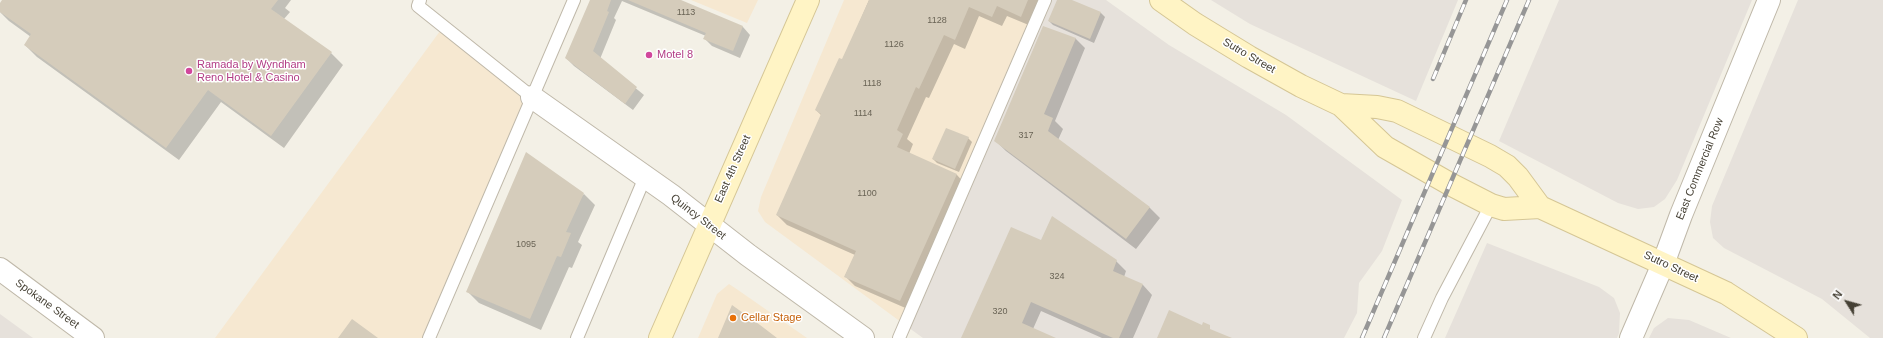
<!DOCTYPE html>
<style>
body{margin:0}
#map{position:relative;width:1883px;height:338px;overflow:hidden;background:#f3f0e6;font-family:Arial,sans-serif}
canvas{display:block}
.north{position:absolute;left:1827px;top:282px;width:40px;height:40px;-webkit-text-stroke:3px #fff;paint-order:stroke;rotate:307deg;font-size:11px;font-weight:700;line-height:16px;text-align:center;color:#464135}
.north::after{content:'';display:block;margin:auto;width:14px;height:18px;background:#464135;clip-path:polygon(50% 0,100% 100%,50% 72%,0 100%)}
</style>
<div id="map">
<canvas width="1883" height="338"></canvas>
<div class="north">N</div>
</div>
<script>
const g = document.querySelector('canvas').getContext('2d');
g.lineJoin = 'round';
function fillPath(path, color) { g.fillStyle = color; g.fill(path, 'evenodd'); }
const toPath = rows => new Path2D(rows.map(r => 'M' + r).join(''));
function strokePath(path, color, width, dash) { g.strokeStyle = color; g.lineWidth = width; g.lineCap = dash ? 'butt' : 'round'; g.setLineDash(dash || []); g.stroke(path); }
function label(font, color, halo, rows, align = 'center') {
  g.font = font + ' Arial,sans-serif'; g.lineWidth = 3; g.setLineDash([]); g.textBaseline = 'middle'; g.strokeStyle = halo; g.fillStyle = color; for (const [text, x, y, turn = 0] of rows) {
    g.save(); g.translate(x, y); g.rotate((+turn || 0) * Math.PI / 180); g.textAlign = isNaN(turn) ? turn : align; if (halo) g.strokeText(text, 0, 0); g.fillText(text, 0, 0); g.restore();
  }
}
const commercial = toPath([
 [691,0,758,0,747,23],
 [844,0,1045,0,905,325,765,222,758,211,761,197],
 [443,27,532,97,429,338,215,338],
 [729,284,738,290,807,338,698,338,717,294]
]);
const industrial = toPath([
 [1045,0,1106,0,1169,45,1286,115,1402,200,1382,251,1359,283,1357,313,1344,338,923,338,905,325],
 [1211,0,1458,0,1416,101,1250,24],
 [1559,0,1752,0,1677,180,1665,199,1654,207,1638,209,1618,203,1499,141],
 [1798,0,1883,0,1883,338,1870,338,1822,299,1724,248,1713,238,1710,222,1712,206],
 [1487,243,1599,287,1614,298,1620,313,1619,333,1617,338,1445,338],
 [0,314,33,338,0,338],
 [1668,318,1689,320,1731,338,1649,338,1654,328]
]);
const shadow = toPath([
 [4,0,291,0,285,8,290,12,284,19,331,53,343,65,284,148,221,102,179,160,37,57,25,45,31,37,9,21,0,12,0,5],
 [591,0,678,0,743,27,750,35,740,58,712,46,705,39,706,36,622,1,614,18,616,20,600,59,644,95,633,110,574,66,566,58],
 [869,0,1042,0,1031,26,1007,16,1002,26,979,16,965,49,954,44,929,98,926,97,907,139,913,144,909,154,957,175,966,185,910,310,855,286,845,276,855,255,787,225,777,215,822,116,816,110,843,60],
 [1058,0,1069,0,1101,13,1105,17,1094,43,1053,25,1049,21],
 [1075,38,1085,48,1055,121,1063,129,1058,140,1150,208,1160,218,1136,249,1006,151,996,141],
 [968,138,972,142,959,172,937,163,933,159],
 [584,194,595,205,578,242,582,245,572,268,569,267,541,330,479,303,467,291],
 [1041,241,1116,261,1126,271,1124,277,1143,285,1152,295,1133,338,1102,338,1041,311,1033,329,1053,338,963,338]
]);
const building = toPath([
 [2,0,278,0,271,9,332,52,271,136,208,90,166,148,24,45,31,34,0,12,0,3],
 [590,0,611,0,607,11,609,12,593,51,637,87,625,104,565,58],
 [628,0,681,0,743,26,733,51,703,39,706,33],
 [869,0,1028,0,1021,17,997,6,992,17,969,7,955,40,944,35,919,89,916,87,897,130,903,134,897,147,957,174,900,301,844,277,856,251,776,215,821,114,815,110,839,58,842,59],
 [1057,0,1072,0,1101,12,1090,39,1048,21],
 [1043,26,1076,38,1044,114,1053,118,1048,131,1150,207,1126,239,994,141],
 [946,128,969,137,955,169,932,159],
 [526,152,584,193,566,232,571,233,561,257,557,256,530,319,466,292],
 [1052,216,1117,260,1113,271,1143,284,1119,338,1113,338,1031,302,1022,323,1056,338,961,338,1011,227,1041,240],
 [732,305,760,325,777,338,718,338],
 [1169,310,1202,325,1203,322,1210,325,1210,329,1232,338,1157,338],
 [352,319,378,338,338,338]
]);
const lane = toPath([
 [420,0,418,6,532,97],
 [429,338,574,0],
 [577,338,645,177],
 [899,338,1045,0],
 [1424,338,1442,298,1491,205]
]);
const street = toPath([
 [532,97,671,195,748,255,863,338],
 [0,269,93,338],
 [1631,338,1663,264,1681,215,1769,0]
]);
const secondary = toPath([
 [1161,0,1195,24,1249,57,1301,86,1341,105,1385,147,1450,184,1491,205,1504,209,1540,207,1726,293,1796,338],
 [1341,105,1377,107,1397,111,1490,156,1507,166,1518,177,1540,207],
 [660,338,808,0]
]);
const rail = toPath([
 [1433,79,1466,0],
 [1362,338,1507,0],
 [1384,338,1529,0]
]);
const markers = [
 [649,55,4,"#d1479c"],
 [189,71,4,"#d1479c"],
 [733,318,4,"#e8710a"]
];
const numberNames = [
 ["1113",686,13],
 ["1128",937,21],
 ["1126",894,45],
 ["1118",872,84],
 ["1114",863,114],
 ["317",1026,136],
 ["1100",867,194],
 ["1095",526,245],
 ["324",1057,277],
 ["320",1000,312]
];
const hotelNames = [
 ["Motel 8",657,55],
 ["Ramada by Wyndham",197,65],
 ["Reno Hotel & Casino",197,78]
];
const streetNames = [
 ["Sutro Street",1249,56,30],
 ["East 4th Street",733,169,-66],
 ["East Commercial Row",1700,169,-68],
 ["Quincy Street",698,217,38],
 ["Sutro Street",1671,267,25],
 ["Spokane Street",47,304,36]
];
const foodNames = [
 ["Cellar Stage",741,318]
];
fillPath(commercial, '#f6e8d1');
fillPath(industrial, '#e6e1db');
fillPath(shadow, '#0003');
fillPath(building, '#d5ccbb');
strokePath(lane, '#bfb8a9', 14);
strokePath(street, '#bfb8a9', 24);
strokePath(secondary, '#d5c695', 24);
strokePath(lane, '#fff', 12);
strokePath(street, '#fff', 22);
strokePath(secondary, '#fff4c5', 22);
strokePath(rail, '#969696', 4.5);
strokePath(rail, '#fff', 3, [9]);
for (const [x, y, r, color] of markers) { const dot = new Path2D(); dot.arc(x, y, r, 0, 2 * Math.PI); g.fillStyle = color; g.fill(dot); strokePath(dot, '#fff', 1.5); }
label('9px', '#6a6456', null, numberNames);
label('11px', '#b23c85', '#fff', hotelNames, 'left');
label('11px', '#464135', '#fff', streetNames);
label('11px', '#c56008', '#fff', foodNames, 'left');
</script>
